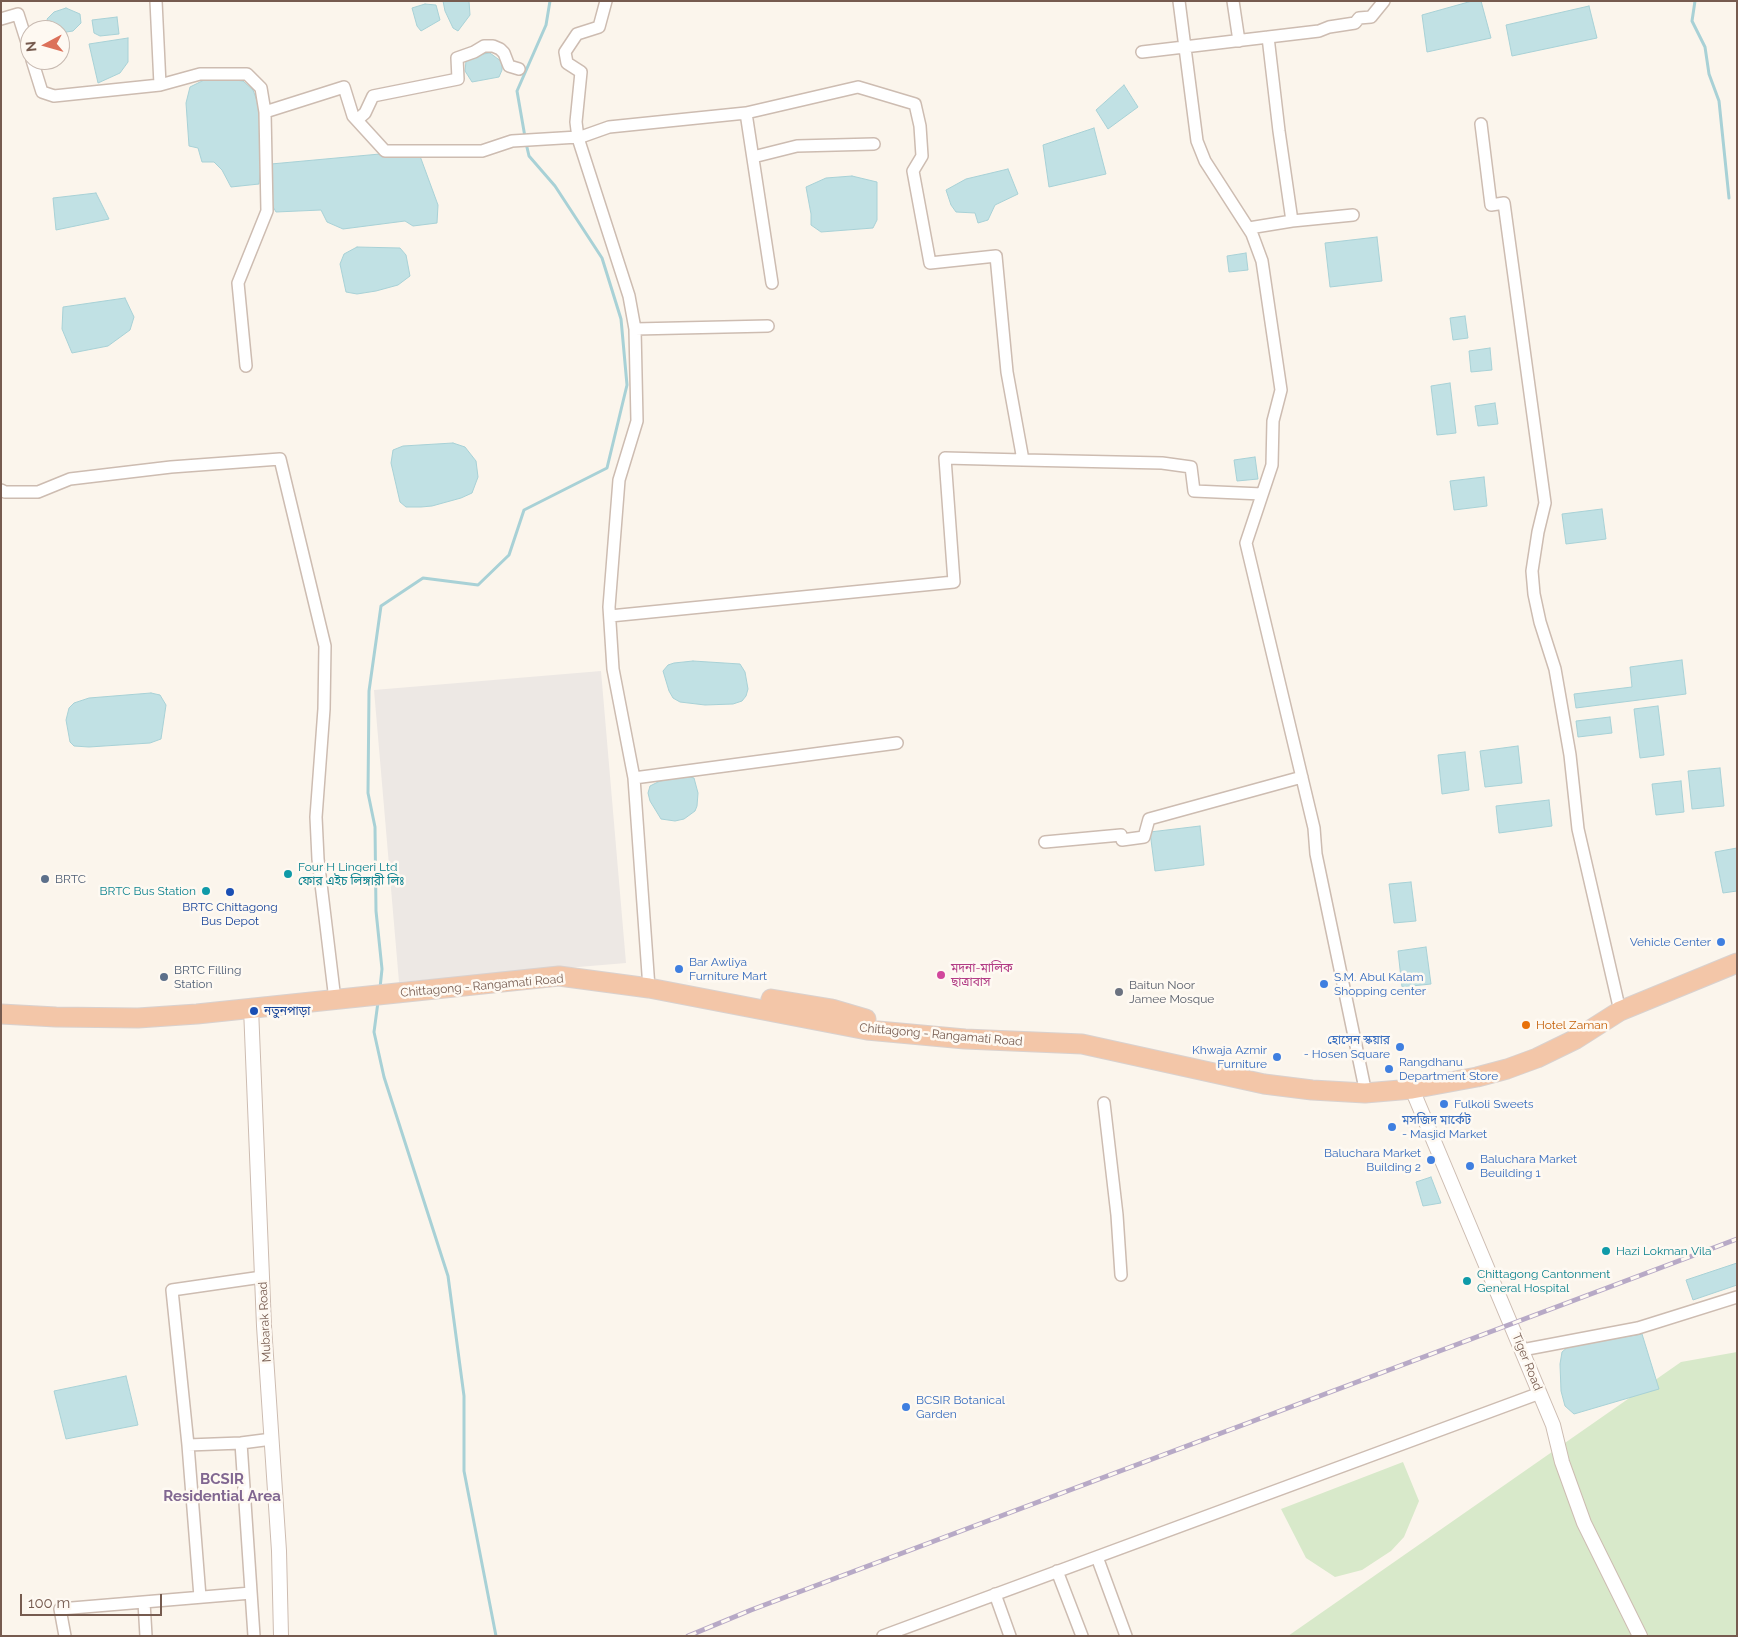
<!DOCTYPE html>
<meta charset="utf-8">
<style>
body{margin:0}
#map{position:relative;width:1738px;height:1637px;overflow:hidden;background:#fbf5ec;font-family:Raleway,sans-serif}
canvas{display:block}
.frame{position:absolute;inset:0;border:2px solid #765b4f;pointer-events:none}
.north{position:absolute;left:20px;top:20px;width:50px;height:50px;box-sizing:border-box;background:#fef9f2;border:1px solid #c8bab1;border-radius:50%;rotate:264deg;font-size:14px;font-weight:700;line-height:20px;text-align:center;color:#765b4f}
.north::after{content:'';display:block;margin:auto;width:18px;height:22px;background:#dc715a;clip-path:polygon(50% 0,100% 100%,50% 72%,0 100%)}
.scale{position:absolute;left:20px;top:1594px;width:142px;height:22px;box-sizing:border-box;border:2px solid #765b4f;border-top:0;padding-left:6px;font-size:15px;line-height:18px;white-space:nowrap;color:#765b4f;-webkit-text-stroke:4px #fef9f2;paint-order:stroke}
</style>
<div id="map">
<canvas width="1738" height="1637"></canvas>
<div class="frame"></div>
<div class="north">N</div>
<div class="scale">100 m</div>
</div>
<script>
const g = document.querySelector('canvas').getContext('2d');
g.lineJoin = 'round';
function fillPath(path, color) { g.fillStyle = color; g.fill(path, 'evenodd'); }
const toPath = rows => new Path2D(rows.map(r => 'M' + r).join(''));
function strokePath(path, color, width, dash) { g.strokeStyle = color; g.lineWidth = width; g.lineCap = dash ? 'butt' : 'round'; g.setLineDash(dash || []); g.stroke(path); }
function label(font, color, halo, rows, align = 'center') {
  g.font = font + ' Raleway,"Noto Sans Bengali",sans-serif'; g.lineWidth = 5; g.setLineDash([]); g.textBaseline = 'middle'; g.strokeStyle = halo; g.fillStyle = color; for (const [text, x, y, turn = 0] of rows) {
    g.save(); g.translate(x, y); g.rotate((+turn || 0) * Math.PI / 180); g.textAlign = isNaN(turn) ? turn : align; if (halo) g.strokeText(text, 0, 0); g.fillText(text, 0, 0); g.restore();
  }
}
const industrial = toPath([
 [601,671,626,963,399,982,374,690]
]);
const green = toPath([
 [1737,1352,1737,1636,1288,1636,1681,1362],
 [1403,1462,1419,1501,1404,1537,1391,1551,1362,1570,1335,1577,1306,1558,1281,1509]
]);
const water = toPath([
 [443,1,469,1,470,15,458,31,453,28,445,11,443,1],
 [1472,1,1481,1,1491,38,1427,52,1422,15,1472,1],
 [425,4,436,5,440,20,421,31,417,26,412,8,425,4],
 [1589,6,1597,38,1512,56,1506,25,1589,6],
 [66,8,80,14,81,23,73,31,60,33,60,30,50,29,47,19,54,12,66,8],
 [117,17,119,34,100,36,94,33,92,20,117,17],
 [128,38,128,62,120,73,98,83,89,44,128,38],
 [490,53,502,62,502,70,499,77,472,82,465,71,466,61,475,55,490,53],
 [227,79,243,81,253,90,259,106,261,140,261,166,259,184,231,187,222,170,214,162,202,162,198,148,189,146,186,103,190,87,204,80,227,79],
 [1124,85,1138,107,1108,129,1096,110,1124,85],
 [1094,128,1106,174,1049,187,1043,145,1094,128],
 [380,154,391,156,420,156,438,205,437,223,413,226,405,221,343,229,327,222,321,210,276,212,272,205,271,164,380,154],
 [1008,169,1018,194,995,205,988,220,978,223,975,213,956,212,951,205,946,190,966,179,1008,169],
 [852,176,877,182,877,220,873,228,821,232,811,225,811,214,806,187,826,178,852,176],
 [96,193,109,219,56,230,53,198,96,193],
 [1377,237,1382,281,1330,287,1325,243,1377,237],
 [357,247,400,248,406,255,410,276,398,285,376,291,357,294,346,292,340,264,344,254,357,247],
 [1246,253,1248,270,1229,272,1227,256,1246,253],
 [125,298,134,317,130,330,108,346,72,353,62,329,63,307,125,298],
 [1465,316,1468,338,1453,340,1450,318,1465,316],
 [1490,348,1492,370,1471,372,1469,351,1490,348],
 [1450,383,1456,433,1437,435,1431,386,1450,383],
 [1495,403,1498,424,1478,426,1475,406,1495,403],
 [453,443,465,447,476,461,478,477,472,493,461,498,432,506,421,507,406,507,400,502,391,463,393,450,403,446,453,443],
 [1255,457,1258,479,1237,481,1234,460,1255,457],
 [1484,477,1487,506,1454,510,1450,481,1484,477],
 [1602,509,1606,539,1566,544,1562,514,1602,509],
 [1682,660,1686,694,1576,708,1574,694,1632,687,1630,667,1682,660],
 [693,661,740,664,745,672,748,689,746,696,742,701,733,704,705,705,680,702,673,698,669,691,663,671,668,665,674,663,693,661],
 [151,693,160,695,166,705,161,739,150,743,89,747,74,746,70,742,66,720,69,708,74,703,89,698,151,693],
 [1658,706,1664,755,1640,758,1634,709,1658,706],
 [1610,717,1612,733,1578,737,1576,721,1610,717],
 [1518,746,1522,783,1485,787,1480,751,1518,746],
 [1465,752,1469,790,1442,794,1438,755,1465,752],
 [1720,768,1724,806,1692,809,1688,771,1720,768],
 [681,777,690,777,694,778,698,793,697,806,695,811,684,819,675,821,661,819,650,801,648,793,650,786,660,781,681,777],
 [1681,781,1684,812,1656,815,1652,784,1681,781],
 [1549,800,1552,826,1499,833,1496,806,1549,800],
 [1200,826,1204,865,1155,871,1150,832,1200,826],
 [1737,848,1737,891,1723,893,1715,852,1737,848],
 [1411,882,1416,921,1394,923,1389,884,1411,882],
 [1426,947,1431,984,1402,987,1398,951,1426,947],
 [1431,1177,1441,1203,1423,1206,1416,1182,1431,1177],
 [1737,1263,1737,1285,1693,1300,1686,1280,1737,1263],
 [1642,1334,1659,1389,1574,1414,1565,1406,1561,1391,1560,1364,1562,1352,1569,1346,1642,1334],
 [126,1376,138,1425,66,1439,54,1391,126,1376]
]);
const stream = toPath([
 [1695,1,1692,21,1705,47,1709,74,1719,101,1729,198],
 [525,137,517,91,546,25,550,1],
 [380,988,382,969,376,911,375,827,368,793,369,691,381,606,423,578,478,585,509,555,524,510,607,468,627,385,621,319,602,258,555,186,529,156,526,143],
 [378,1002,374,1032,384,1077,448,1276,464,1396,464,1471,496,1636]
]);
const minor = toPath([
 [156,1,160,85],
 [606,1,599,27,577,34,565,52,567,63,581,72,576,122,578,138,629,296,635,329],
 [1179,1,1197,141,1205,161,1252,234,1262,261,1281,390,1273,421,1272,465,1246,543,1314,828,1316,854,1364,1084,1365,1093],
 [1233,1,1239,41],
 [1,19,18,14,30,52],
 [1268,37,1279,131,1292,221],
 [1142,52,1319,31,1329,27,1355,23,1359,18,1371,17,1384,1],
 [32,60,42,92,54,96,160,85,200,74,247,74,261,88,265,112,267,211,238,283,246,366],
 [265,112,344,87,353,116,385,151,482,151,512,141,578,137],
 [746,113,858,87,915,104,920,126,922,156,913,171,930,263,996,256,1007,372,1023,460,1162,463,1191,467,1194,491,1262,494],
 [357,120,365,113,373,96,458,79,457,58,474,52,484,46,493,46,500,49,504,53,509,66,519,69],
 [1481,124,1491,205,1504,203,1545,503,1538,532,1532,571,1534,594,1540,622,1555,669,1570,755,1578,829,1620,1011],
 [578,138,609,127,746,113,772,283],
 [753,157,797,146,874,144],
 [1249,228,1292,221,1353,215],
 [1,490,5,492,38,492,70,479,171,467,280,459,325,646,324,709,316,817,318,859,335,1000],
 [610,616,954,582,945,458,1023,460],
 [634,778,897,743],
 [1045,842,1121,835,1122,840,1144,837,1149,819,1302,777],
 [649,988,634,778,613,669,609,607,619,480,637,421,635,329,768,326],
 [1104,1103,1117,1215,1121,1275],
 [1522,1350,1638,1328,1737,1297],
 [241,1443,254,1636],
 [188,1445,241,1443,272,1439],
 [1097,1557,1126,1636],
 [1057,1571,1082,1636],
 [995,1594,1010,1636],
 [200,1597,188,1445,172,1290,262,1277],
 [144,1602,146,1636],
 [65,1636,60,1609,251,1593],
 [883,1636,1540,1393]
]);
const tertiary = toPath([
 [251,1008,264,1326,279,1551,281,1636],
 [1412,1089,1553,1425,1562,1462,1584,1523,1640,1636]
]);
const trunk = toPath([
 [771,999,832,1009,866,1019],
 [1,1014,56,1017,138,1018,197,1014,559,976,649,988,867,1030,965,1039,1082,1044,1264,1084,1312,1090,1365,1093,1412,1089,1477,1077,1507,1069,1537,1058,1576,1039,1620,1011,1737,963]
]);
const rail = toPath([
 [688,1636,751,1610,1737,1239]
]);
const markers = [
 [288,874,5,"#0f9aa8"],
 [45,879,5,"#5c6f8a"],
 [206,891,5,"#0f9aa8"],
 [230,892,5,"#1a4fb4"],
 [1721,942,5,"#3f7fe0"],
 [679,969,5,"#3f7fe0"],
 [941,975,5,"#d1479c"],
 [164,977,5,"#5c6f8a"],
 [1324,984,5,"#3f7fe0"],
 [1119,992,5,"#6b7280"],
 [254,1011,5,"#1a4fb4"],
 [1526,1025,5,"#e8710a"],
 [1400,1047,5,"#3f7fe0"],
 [1277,1057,5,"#3f7fe0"],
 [1389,1069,5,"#3f7fe0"],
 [1444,1104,5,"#3f7fe0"],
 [1392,1127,5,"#3f7fe0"],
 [1431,1160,5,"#3f7fe0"],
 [1470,1166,5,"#3f7fe0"],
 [1606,1251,5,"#0f9aa8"],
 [1467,1281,5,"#0f9aa8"],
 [906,1407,5,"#3f7fe0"]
];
const cultureNames = [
 ["Four H Lingeri Ltd",298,867],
 ["ফোর এইচ লিঙ্গারী লিঃ",298,881],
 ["BRTC Bus Station",196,891,"right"],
 ["Hazi Lokman Vila",1616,1251],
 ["Chittagong Cantonment",1477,1274],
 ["General Hospital",1477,1288]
];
const serviceNames = [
 ["BRTC",55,879],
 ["BRTC Filling",174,970],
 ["Station",174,984]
];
const transitNames = [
 ["BRTC Chittagong",230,907],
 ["Bus Depot",230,921],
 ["নতুনপাড়া",264,1011,"left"]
];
const shopNames = [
 ["Vehicle Center",1711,942,"right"],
 ["Bar Awliya",689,962],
 ["Furniture Mart",689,976],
 ["S.M. Abul Kalam",1334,977],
 ["Shopping center",1334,991],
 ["হোসেন স্কয়ার",1390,1040,"right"],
 ["- Hosen Square",1390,1054,"right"],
 ["Khwaja Azmir",1267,1050,"right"],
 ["Furniture",1267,1064,"right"],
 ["Rangdhanu",1399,1062],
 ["Department Store",1399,1076],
 ["Fulkoli Sweets",1454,1104],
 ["মসজিদ মার্কেট",1402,1120],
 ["- Masjid Market",1402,1134],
 ["Baluchara Market",1421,1153,"right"],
 ["Building 2",1421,1167,"right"],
 ["Baluchara Market",1480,1159],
 ["Beuilding 1",1480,1173],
 ["BCSIR Botanical",916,1400],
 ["Garden",916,1414]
];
const hotelNames = [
 ["মদনা-মালিক",951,968],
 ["ছাত্রাবাস",951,982]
];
const worshipNames = [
 ["Baitun Noor",1129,985],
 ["Jamee Mosque",1129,999]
];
const streetNames = [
 ["Chittagong - Rangamati Road",482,986,-5],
 ["Chittagong - Rangamati Road",941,1035,5],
 ["Mubarak Road",265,1322,-93],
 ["Tiger Road",1527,1362,68]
];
const foodNames = [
 ["Hotel Zaman",1536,1025]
];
const quarterNames = [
 ["BCSIR",222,1479],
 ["Residential Area",222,1496]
];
fillPath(industrial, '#ede8e4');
fillPath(green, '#d8e9ca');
fillPath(water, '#c1e1e4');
strokePath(water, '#a8d1d6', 1);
strokePath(stream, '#a8d1d6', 3);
strokePath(minor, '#cdbcb1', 14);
strokePath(tertiary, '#cdbcb1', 16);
strokePath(trunk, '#d9d1ce', 21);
strokePath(minor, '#fff', 11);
strokePath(tertiary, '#fff', 14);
strokePath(trunk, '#f3c6a8', 19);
strokePath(rail, '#b7a9c6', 5);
strokePath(rail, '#fef9f2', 3, [9]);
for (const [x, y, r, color] of markers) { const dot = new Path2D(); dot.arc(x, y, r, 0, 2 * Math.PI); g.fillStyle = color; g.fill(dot); strokePath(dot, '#fef9f2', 2); }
label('12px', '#0d838f', '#fef9f2', cultureNames, 'left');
label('12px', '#4e5e75', '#fef9f2', serviceNames, 'left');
label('12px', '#164399', '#fef9f2', transitNames);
label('12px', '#366cbe', '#fef9f2', shopNames, 'left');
label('12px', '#b23c85', '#fef9f2', hotelNames, 'left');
label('12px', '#5b616d', '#fef9f2', worshipNames, 'left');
label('12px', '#765b4f', '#fef9f2', streetNames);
label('12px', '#c56008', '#fef9f2', foodNames, 'left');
label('bold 15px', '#816791', '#fef9f2', quarterNames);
</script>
